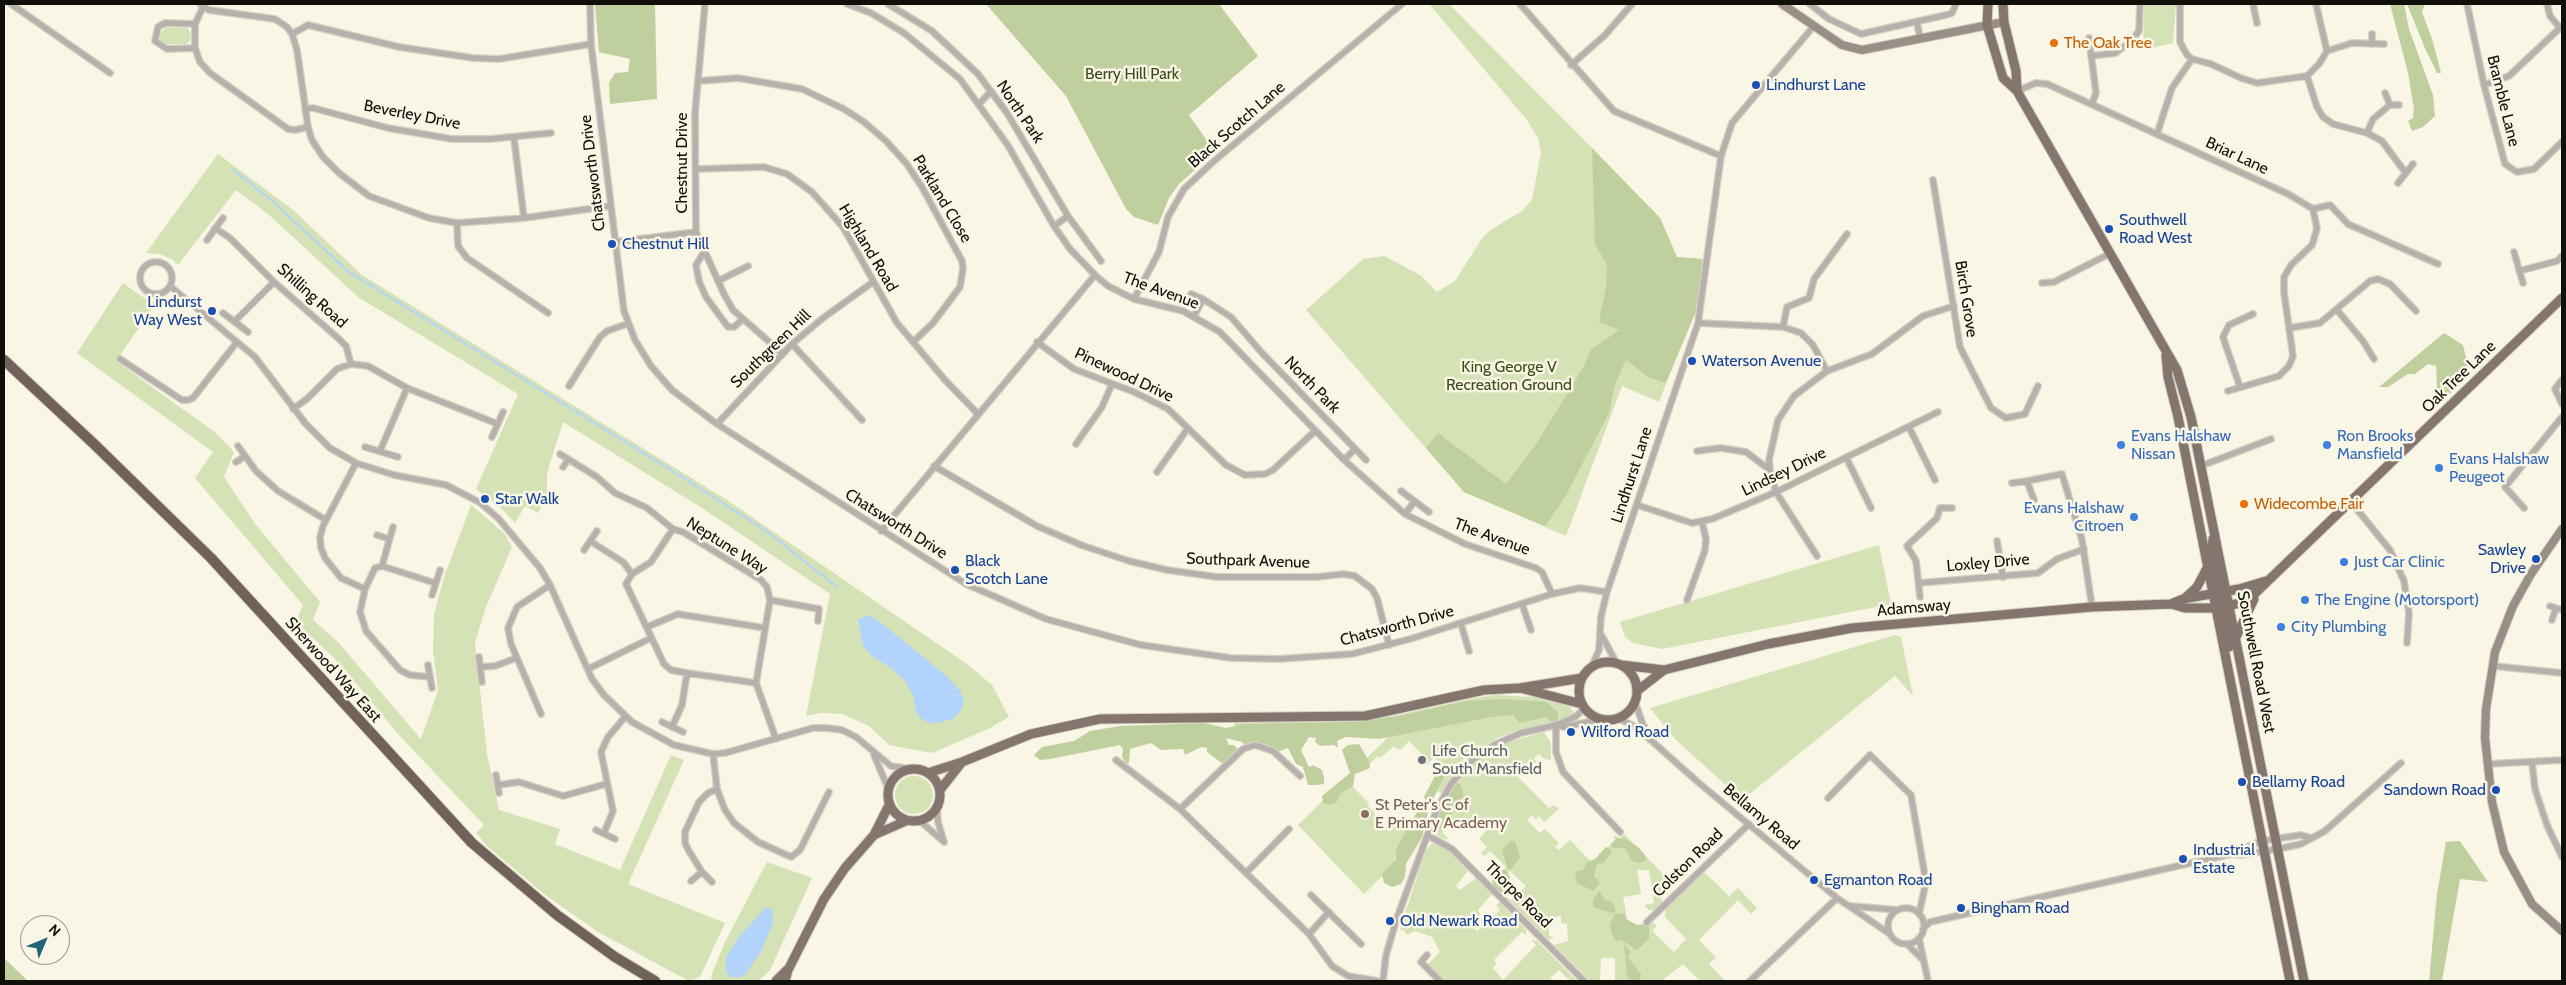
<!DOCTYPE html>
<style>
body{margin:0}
#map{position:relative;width:2566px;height:985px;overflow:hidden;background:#f9f6e5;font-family:Cabin,sans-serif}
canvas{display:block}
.frame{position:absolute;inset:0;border:5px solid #100f09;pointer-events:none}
.north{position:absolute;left:20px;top:915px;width:50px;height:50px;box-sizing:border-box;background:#f9f6e5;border:1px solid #9c9a8d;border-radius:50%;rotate:45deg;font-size:14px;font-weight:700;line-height:20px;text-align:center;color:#100f09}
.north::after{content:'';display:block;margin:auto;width:18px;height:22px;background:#1f6575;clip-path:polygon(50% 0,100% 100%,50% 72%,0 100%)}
</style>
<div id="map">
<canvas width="2566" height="985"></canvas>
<div class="frame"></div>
<div class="north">N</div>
</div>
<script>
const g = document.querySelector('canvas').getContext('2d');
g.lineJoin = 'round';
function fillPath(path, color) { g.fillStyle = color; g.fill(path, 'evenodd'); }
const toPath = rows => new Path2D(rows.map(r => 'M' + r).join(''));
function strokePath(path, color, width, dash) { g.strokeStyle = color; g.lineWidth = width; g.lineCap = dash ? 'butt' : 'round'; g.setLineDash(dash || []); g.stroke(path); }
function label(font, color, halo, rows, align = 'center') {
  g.font = font + ' Cabin,sans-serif'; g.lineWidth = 5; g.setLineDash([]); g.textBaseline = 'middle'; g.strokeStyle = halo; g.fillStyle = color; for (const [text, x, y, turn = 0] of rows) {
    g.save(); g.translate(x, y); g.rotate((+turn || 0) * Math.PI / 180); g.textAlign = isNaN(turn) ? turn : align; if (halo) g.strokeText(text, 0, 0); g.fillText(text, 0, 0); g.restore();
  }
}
const green = toPath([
 [1429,4,1449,4,1592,148,1660,218,1677,257,1703,259,1697,309,1680,347,1659,402,1622,386,1566,536,1464,492,1306,310,1363,259,1384,256,1420,275,1437,292,1455,281,1483,237,1492,229,1522,211,1532,200,1541,153,1538,138,1527,120],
 [2144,4,2176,4,2173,43,2143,50],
 [165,27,187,28,191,33,190,41,186,44,164,44,158,38],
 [218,154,292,209,362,275,727,500,967,664,992,685,1009,717,988,729,932,753,889,745,869,726,842,714,821,713,806,716,830,594,702,508,563,422,547,473,547,494,538,513,525,506,515,523,499,506,476,489,518,394,358,297,268,214,236,190,178,265,173,260,160,254,146,253],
 [123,283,141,296,156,303,116,361,216,433,234,452,224,477,256,525,320,602,313,620,338,642,421,739,438,690,433,650,434,615,444,577,471,505,505,534,512,547,486,607,475,642,487,754,499,810,560,829,555,844,620,870,671,755,684,760,628,884,725,923,700,977,689,981,598,932,544,894,487,846,476,833,484,825,398,734,342,666,296,622,303,605,195,478,213,452,77,353],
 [1879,545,1891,604,1662,649,1633,643,1625,637,1620,622],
 [1895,635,1901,637,1913,696,1895,676,1742,800,1675,739,1650,708],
 [1496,695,1546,698,1570,707,1574,713,1565,719,1515,731,1495,739,1472,755,1468,755,1463,750,1460,753,1465,762,1441,793,1434,789,1436,778,1444,765,1433,758,1427,765,1426,759,1409,741,1400,750,1393,747,1380,758,1377,756,1369,765,1365,760,1392,733,1235,731,1234,722,1341,721,1392,716,1474,698],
 [1544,732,1551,743,1551,760,1544,759,1539,754,1534,758,1537,762,1534,764,1530,760,1526,764,1518,763,1511,770,1549,808,1554,805,1559,809,1544,822,1539,816,1536,819,1532,815,1527,820,1540,833,1545,829,1559,843,1555,847,1559,850,1570,840,1592,863,1615,840,1613,835,1620,838,1624,834,1674,885,1660,898,1663,902,1655,910,1649,910,1644,905,1654,903,1649,870,1637,870,1641,894,1623,897,1627,919,1640,932,1651,923,1654,923,1657,926,1652,931,1674,952,1686,939,1665,917,1665,909,1703,871,1729,896,1738,888,1757,908,1751,914,1738,900,1699,940,1716,958,1709,964,1725,981,1700,981,1683,964,1661,981,1615,981,1615,958,1601,958,1600,981,1590,981,1554,945,1568,941,1567,924,1561,923,1561,916,1549,918,1549,936,1554,937,1549,940,1507,898,1512,900,1526,886,1510,871,1496,885,1492,882,1506,867,1490,851,1484,856,1481,853,1487,847,1479,839,1489,828,1480,820,1475,816,1464,827,1455,819,1442,832,1448,838,1446,840,1436,835,1439,828,1437,820,1446,799,1460,779,1475,762,1506,743],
 '895 795a19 19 0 1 1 38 0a19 19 0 1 1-38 0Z',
 [1345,779,1369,803,1368,806,1389,829,1394,826,1401,830,1408,823,1413,828,1396,855,1393,865,1364,894,1298,825],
 [1432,843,1446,847,1468,871,1456,886,1460,890,1476,878,1492,894,1478,910,1480,915,1471,924,1477,931,1500,910,1496,905,1500,902,1526,930,1526,935,1522,932,1494,960,1497,963,1493,968,1503,980,1536,945,1531,940,1537,941,1577,981,1570,981,1559,970,1550,978,1553,981,1443,981,1427,965,1440,952,1432,937,1415,931,1407,935,1405,931,1400,929,1425,852],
 [767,862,812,878,770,970,758,981,711,981,712,973,725,942]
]);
const forest = toPath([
 [595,4,655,4,657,99,610,104,609,83,615,73,628,72,630,59,599,52],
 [986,4,1219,4,1258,56,1189,115,1215,152,1179,184,1169,198,1158,225,1134,217,1126,209,1066,96],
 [2390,4,2404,4,2409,29,2433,95,2435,116,2423,127,2412,131,2408,121,2413,118,2414,109,2408,73],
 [2407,4,2425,4,2422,12,2433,42,2441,73,2437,73,2424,46],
 [1592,148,1660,218,1677,257,1703,259,1697,309,1666,383,1650,378,1626,360,1615,384,1609,413,1565,497,1545,526,1464,492,1426,448,1438,433,1506,484,1537,443,1584,366,1591,350,1619,330,1599,322,1606,287,1607,265,1595,244],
 [2444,333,2463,345,2470,374,2438,406,2436,366,2428,364,2415,374,2408,374,2388,387,2379,387],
 [1503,699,1546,702,1558,712,1558,722,1551,722,1546,717,1520,723,1513,715,1491,717,1379,739,1346,737,1337,741,1338,748,1334,745,1320,746,1315,742,1316,738,1309,737,1301,750,1309,767,1313,765,1322,770,1324,778,1324,784,1316,785,1308,785,1303,767,1296,764,1288,748,1277,752,1268,750,1262,744,1246,746,1242,742,1226,738,1229,745,1234,745,1239,751,1227,767,1207,752,1207,748,1201,747,1185,755,1183,749,1161,750,1151,743,1130,749,1129,763,1125,763,1122,756,1123,749,1120,745,1050,759,1040,760,1034,755,1042,747,1074,741,1090,731,1120,726,1204,723,1226,728,1244,724,1354,722,1399,716,1466,701],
 [1359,744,1369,761,1370,768,1355,774,1353,786,1341,793,1336,803,1329,805,1323,803,1322,796,1350,773,1342,750,1348,745],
 [1438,770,1443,771,1444,777,1431,803,1427,803,1424,797],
 [1456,782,1460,784,1464,796,1454,808,1449,807,1452,818,1441,830,1437,826,1437,818,1451,787],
 [1422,805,1428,813,1422,837,1406,864,1405,877,1401,884,1392,887,1384,883,1382,874,1396,859,1396,850,1412,820],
 [1617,838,1626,839,1638,847,1645,855,1646,860,1638,863,1632,861,1625,848,1613,848,1611,844],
 [1510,841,1515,841,1520,857,1512,868,1508,870,1502,850],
 [2460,841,2488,882,2460,879,2442,981,2429,981,2437,894,2446,842],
 [1606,847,1611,849,1612,852,1603,863,1597,864,1594,876,1600,883,1593,891,1577,883,1575,872,1583,870,1587,862,1595,859],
 [1495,870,1506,870,1510,877,1508,892,1504,894,1496,889,1492,882,1492,874],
 [1599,891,1605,900,1610,901,1614,905,1616,912,1611,913,1594,907,1593,900],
 [1615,913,1625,914,1626,919,1637,925,1645,924,1649,927,1649,939,1637,950,1621,940,1616,941,1612,934,1610,925],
 [1624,944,1631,952,1628,956,1629,959,1641,974,1640,981,1631,981,1627,976],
 [4,958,28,981,4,981]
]);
const water = toPath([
 [868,615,880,622,948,677,960,691,964,702,961,710,953,719,931,724,921,719,916,710,913,695,905,681,891,668,873,657,863,646,858,620],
 [766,907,772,909,773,923,761,951,745,975,737,978,731,977,726,972,726,957,739,937]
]);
const stream = toPath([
 [232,169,269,198,349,272,671,470,765,530,837,587]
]);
const street = toPath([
 [11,4,110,73],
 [200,4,209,10,275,19,287,27,292,34,297,50,308,127,312,140,323,157,339,173,369,196,429,218,457,223,524,218,610,206],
 [590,4,591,44,624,311,635,340,651,366,672,390,717,424,966,584,1046,619,1141,645,1231,658,1279,659,1352,654,1410,639,1552,594,1580,588,1607,592],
 [705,4,695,113,696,232,724,294,733,310,782,353],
 [847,4,871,13,904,33,960,79,1007,144,1054,226,1070,249,1095,275,1108,286,1134,299,1183,311,1220,332,1344,460,1405,514,1465,544,1536,568,1542,572,1552,594],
 [888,4,932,31,978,74,1007,113,1068,216,1101,261],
 [1520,4,1614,111,1721,156],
 [1810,4,1829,19,1861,34,1946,15,1952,13,1956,4],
 [2180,4,2180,42,2187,55,2192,59,2211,64,2241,78,2257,83,2307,76,2319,64,2327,51,2316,4],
 [2253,4,2257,23],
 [2467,4,2484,85,2505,164,2517,172,2534,169,2562,142],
 [2547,4,2550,16,2560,28],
 [203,7,195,24,195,48,200,62,210,73,288,129,295,130,308,127],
 [1917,22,1920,38],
 [195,24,165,23,158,27,155,41,167,49,195,48],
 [292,34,308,25,399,47,473,58,499,59,591,44],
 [2089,38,2096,93,2092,104],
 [2372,44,2372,34],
 [2327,51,2352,43,2384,44],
 [2091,56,2116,53,2133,39,2139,31,2140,4],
 [1571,65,1605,35,1632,4],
 [2307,76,2317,107,2323,117,2333,124,2367,133,2382,141,2405,172],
 [699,81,738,78,802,89,844,109,864,122,886,141,906,163,922,187,962,261,963,268,960,287,933,323,913,342],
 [2484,85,2509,76,2562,26],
 [2017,91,2036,83,2047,84,2288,194,2313,209,2330,205,2348,224,2438,264],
 [2385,93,2390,105,2399,105],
 [980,103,991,91],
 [305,109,313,108,388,128,452,139,490,139,551,133],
 [2367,133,2373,119,2390,105],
 [2157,134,2172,88,2192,59],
 [514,138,524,218],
 [696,169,764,167,787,174,812,192,843,227,897,323,945,380,977,413],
 [1933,180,1960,347,1991,408,2006,418,2025,414,2038,386],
 [2398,183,2413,164],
 [457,223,458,246,467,258,548,313],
 [1054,226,1068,216],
 [215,228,230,238,274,282,338,338,346,346,351,364],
 [207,240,223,218],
 [615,242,696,232],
 [704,252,696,265,699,281,706,297,728,327,734,327,742,320],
 [2514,252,2523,283],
 '140 278a16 16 0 1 1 32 0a16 16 0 1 1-32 0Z',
 [2519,271,2557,261,2562,256],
 [718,281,748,266],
 [2042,283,2054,282,2111,253],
 [170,286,255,357,305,423,330,448,356,463,394,475,446,485,479,502,498,518,540,568,550,585,592,679,604,695,632,722,674,745,713,754,725,753,813,728,827,728,842,730,856,737,891,766,911,769],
 [1191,294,1203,299,1231,317,1262,353,1366,460],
 [1134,299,1159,252,1168,217,1184,189,1214,161,1402,4],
 [2337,310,2363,341,2374,359],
 [223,313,248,332],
 [1194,316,1203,299],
 [235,321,274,282],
 [1698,323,1783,327,1801,333,1813,345,1827,371],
 [1783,327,1787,307,1809,298,1814,279,1847,234],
 [2289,328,2320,323,2370,281,2378,279,2390,284,2416,311],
 [1037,342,1074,369,1134,392,1168,409,1226,465,1245,475,1265,474,1273,470,1315,431],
 [792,344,862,420],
 [120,359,182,400,188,400,193,398,237,342],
 [351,364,368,366,407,388,498,424],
 [2562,380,2555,389,2562,404],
 [569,386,600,337,607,331,627,324],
 [2240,387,2223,337,2229,325,2253,314],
 [2228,391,2279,376,2289,366,2293,356,2284,292,2284,277,2291,265,2312,245,2317,229,2313,209],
 [293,409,308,398,337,369,351,364],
 [717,424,792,344,823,318,873,282],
 [1909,427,1935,480],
 [492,437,503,412],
 [1076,444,1102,407,1112,384],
 [238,446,256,471,278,491,326,520],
 [365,447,398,457],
 [380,451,407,388],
 [1697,451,1721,448,1746,452,1770,470,1776,492,1817,556],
 [560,454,597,477,615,493,647,508,673,529,683,532,761,580,767,587,770,600,756,683,776,739],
 [1846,457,1871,508],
 [1344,460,1355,449],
 [236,462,244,457],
 [356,463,323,526,320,537,321,548,325,558,341,578,365,589],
 [934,466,1037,526,1081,545,1129,561,1167,570,1217,577,1317,577,1343,574,1355,576,1372,589,1377,598,1389,645],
 [2201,466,2271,439],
 [563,467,568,460],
 [1770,470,1769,460,1778,420,1794,396,1827,371,1872,354,1923,316,1954,306],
 [1157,472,1188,428],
 [2012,483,2027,481],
 [1401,491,1429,512],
 [2034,500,2027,481,2062,474,2082,540,2092,607],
 [2351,502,2390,550,2404,581,2409,613,2407,643],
 [1637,505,1692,523,1712,519,1776,492,1938,412],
 [2524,508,2505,487,2562,417],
 [1405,514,1414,502],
 [1459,527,1482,536],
 [673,529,651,562,632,574,626,584,664,664,671,670,687,673,756,683],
 [881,531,1095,275],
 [377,535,389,539],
 [590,541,623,562,632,574],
 [1997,541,2003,577],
 [584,550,597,531],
 [382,566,375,568,365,589,360,612,366,631,400,670,410,675,430,677],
 [382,566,435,583],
 [382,566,393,527],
 [1919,583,2038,573,2057,559,2084,549],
 [432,595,440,570],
 [1920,597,1916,561,1907,546,1937,518,1940,508,1952,508],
 [770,600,819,609,818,621],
 [1687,600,1705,550,1706,539,1702,522],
 [1522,604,1531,630],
 [2550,606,2562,610],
 [2552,620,2556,608],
 [1461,624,1469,651],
 [647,627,678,614,765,628],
 [1602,636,1617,664],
 [479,657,482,682],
 [428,665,432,688],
 [2493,666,2562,673],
 [480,667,495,666,516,658],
 [1591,668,1599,650,1601,616,1607,592,1698,323,1721,156,1732,123,1813,27],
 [588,669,651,638],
 [1635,702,1643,725,1653,739],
 [541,714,511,644,508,628,517,607,550,585],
 [1617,718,1636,727,1699,783,1837,898,1890,934],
 [662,722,683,732],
 [1556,725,1556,752,1563,772,1620,832],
 [1556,725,1564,727,1603,719],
 [672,727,682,705,687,673],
 [713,754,717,789,725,810,734,823,758,842,791,857,800,850,829,792],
 [874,755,888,788],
 [1116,760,1180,809,1309,934,1332,966,1348,976,1378,981],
 [2532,762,2535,789,2547,825,2562,857],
 [2488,764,2562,760],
 [496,775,499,793],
 [498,785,519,782,563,796,606,784],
 [1828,798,1870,755,1911,795,1926,882,1919,914],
 [937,808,938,822,944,842],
 [1180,809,1243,749,1255,745,1273,751,1300,776],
 [920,821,944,842],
 [596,830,615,839],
 [604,833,613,811,601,752,608,737,625,717],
 [1427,835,1452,849,1584,981],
 [2231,854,2242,855,2278,849,2301,844,2325,831,2401,763],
 [1246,873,1289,829],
 [691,881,702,872],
 [712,882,702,872,689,851,685,843,685,832,699,802,708,793,717,789],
 [1311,895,1361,944],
 [1851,906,1898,910],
 '1888 926a18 18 0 1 1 36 0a18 18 0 1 1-36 0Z',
 [1647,922,1749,824],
 [1923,929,1930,922,2231,854,2261,841,2301,835,2311,838],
 [1309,934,1329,912],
 [1919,938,1928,981],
 [1907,944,1922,959],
 [1427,955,1421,962,1440,981],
 [1383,981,1386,955,1397,918,1437,809,1451,784,1471,761,1494,745,1521,733,1556,725,1575,717,1585,708],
 [1750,981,1837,898]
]);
const secondary = toPath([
 [1782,4,1842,45,1862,50,2004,22],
 [2562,529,2531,574,2513,606,2495,652,2486,709,2485,738,2492,802,2504,852,2532,904,2562,931]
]);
const primary = toPath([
 [1988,4,1987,25,2003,78,2017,91,2177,370,2191,417,2304,981],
 [2003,4,2004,22,2016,71,2017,91],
 [2166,355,2168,377,2178,417,2290,981],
 [2213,539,2212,550,2220,597],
 [2184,599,2197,587,2207,568],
 [2223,603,2229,647],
 [2171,604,2183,599,2239,589,2266,581],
 [2236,637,2254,599],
 '1579 691a29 29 0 1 1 58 0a29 29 0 1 1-58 0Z',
 [1621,665,1664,670,1768,644,1852,628,2092,607,2171,604,2185,608,2215,608,2246,602,2562,298],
 [1520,688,1582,704],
 [1637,691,1664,670],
 '888 795a26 26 0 1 1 52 0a26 26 0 1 1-52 0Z',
 [928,773,962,762,1031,734,1100,719,1365,716,1484,690,1520,688,1582,678],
 [940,790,962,762],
 [874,835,906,821],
 [776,981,787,970],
 [785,981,788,970,824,899,845,868,874,835,889,805]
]);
const highway = toPath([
 [4,360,94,444,211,558,472,843,557,915,615,957,655,981]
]);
const markers = [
 [2054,43,5,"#e8710a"],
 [1756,85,5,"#1a4fb4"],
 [2109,229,5,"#1a4fb4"],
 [612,244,5,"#1a4fb4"],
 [212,311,5,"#1a4fb4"],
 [1692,361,5,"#1a4fb4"],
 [2121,445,5,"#3f7fe0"],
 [2327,445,5,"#3f7fe0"],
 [2439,468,5,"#3f7fe0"],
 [485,499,5,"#1a4fb4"],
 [2244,504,5,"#e8710a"],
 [2134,517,5,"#3f7fe0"],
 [2536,559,5,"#1a4fb4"],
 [2344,562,5,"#3f7fe0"],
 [955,570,5,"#1a4fb4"],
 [2305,600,5,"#3f7fe0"],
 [2281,627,5,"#3f7fe0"],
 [1571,732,5,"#1a4fb4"],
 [1422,760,5,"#6b7280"],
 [2242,782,5,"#1a4fb4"],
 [2496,790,5,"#1a4fb4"],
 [1365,814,5,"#8d6e63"],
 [2183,859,5,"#1a4fb4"],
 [1814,880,5,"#1a4fb4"],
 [1961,908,5,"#1a4fb4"],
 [1390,921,5,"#1a4fb4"]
];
const foodNames = [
 ["The Oak Tree",2064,43],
 ["Widecombe Fair",2254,504]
];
const parkNames = [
 ["Berry Hill Park",1132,74],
 ["King George V",1509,367],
 ["Recreation Ground",1509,385]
];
const transitNames = [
 ["Lindhurst Lane",1766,85],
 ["Southwell",2119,220],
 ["Road West",2119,238],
 ["Chestnut Hill",622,244],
 ["Lindurst",202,302,"right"],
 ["Way West",202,320,"right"],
 ["Waterson Avenue",1702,361],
 ["Star Walk",495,499],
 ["Sawley",2526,550,"right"],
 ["Drive",2526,568,"right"],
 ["Black",965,561],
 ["Scotch Lane",965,579],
 ["Wilford Road",1581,732],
 ["Bellamy Road",2252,782],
 ["Sandown Road",2486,790,"right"],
 ["Industrial",2193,850],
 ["Estate",2193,868],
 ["Egmanton Road",1824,880],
 ["Bingham Road",1971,908],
 ["Old Newark Road",1400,921]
];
const streetNames = [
 ["Bramble Lane",2503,101,76],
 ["North Park",1020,112,56],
 ["Beverley Drive",412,115,11],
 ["Black Scotch Lane",1237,125,-41],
 ["Briar Lane",2237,156,25],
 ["Chestnut Drive",682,163,-90],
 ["Chatsworth Drive",593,173,-97],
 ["Parkland Close",942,199,59],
 ["Highland Road",868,248,59],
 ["The Avenue",1161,291,20],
 ["Shilling Road",312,296,42],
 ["Birch Grove",1966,299,81],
 ["Southgreen Hill",771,349,-44],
 ["Pinewood Drive",1124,375,25],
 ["Oak Tree Lane",2459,377,-44],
 ["North Park",1312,385,46],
 ["Lindsey Drive",1784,472,-26],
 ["Lindhurst Lane",1632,475,-72],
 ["Chatsworth Drive",896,524,32],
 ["The Avenue",1492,537,20],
 ["Neptune Way",727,546,32],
 ["Southpark Avenue",1248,561,2],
 ["Loxley Drive",1988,563,-5],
 ["Adamsway",1914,608,-5],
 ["Chatsworth Drive",1397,626,-15],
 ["Southwell Road West",2256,662,79],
 ["Sherwood Way East",333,670,48],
 ["Bellamy Road",1761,817,40],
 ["Colston Road",1688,863,-44],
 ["Thorpe Road",1518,895,45]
];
const shopNames = [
 ["Evans Halshaw",2131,436],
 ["Nissan",2131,454],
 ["Ron Brooks",2337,436],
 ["Mansfield",2337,454],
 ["Evans Halshaw",2449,459],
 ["Peugeot",2449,477],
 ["Evans Halshaw",2124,508,"right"],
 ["Citroen",2124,526,"right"],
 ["Just Car Clinic",2354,562],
 ["The Engine (Motorsport)",2315,600],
 ["City Plumbing",2291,627]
];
const worshipNames = [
 ["Life Church",1432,751],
 ["South Mansfield",1432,769]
];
const educationNames = [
 ["St Peter's C of",1375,805],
 ["E Primary Academy",1375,823]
];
fillPath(green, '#d4e2b6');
fillPath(forest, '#c0cf9e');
fillPath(water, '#b2d3fc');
strokePath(stream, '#b2d3fc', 2);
strokePath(street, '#d4d1c2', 8);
strokePath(secondary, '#d4d1c2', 10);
strokePath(primary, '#d4d1c2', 11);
strokePath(highway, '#d4d1c2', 12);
strokePath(street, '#b8b0ac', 5.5);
strokePath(secondary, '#9a8e88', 8);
strokePath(primary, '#84766f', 9);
strokePath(highway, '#716259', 10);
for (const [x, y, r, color] of markers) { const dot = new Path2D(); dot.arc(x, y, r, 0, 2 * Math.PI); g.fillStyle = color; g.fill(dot); strokePath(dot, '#f9f6e5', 2); }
label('16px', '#c56008', '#f9f6e5', foodNames, 'left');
label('16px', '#3e4b16', '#f9f6e5', parkNames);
label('16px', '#164399', '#f9f6e5', transitNames, 'left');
label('16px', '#100f09', '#f9f6e5', streetNames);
label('16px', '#366cbe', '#f9f6e5', shopNames, 'left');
label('16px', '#5b616d', '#f9f6e5', worshipNames, 'left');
label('16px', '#785e54', '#f9f6e5', educationNames, 'left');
</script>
